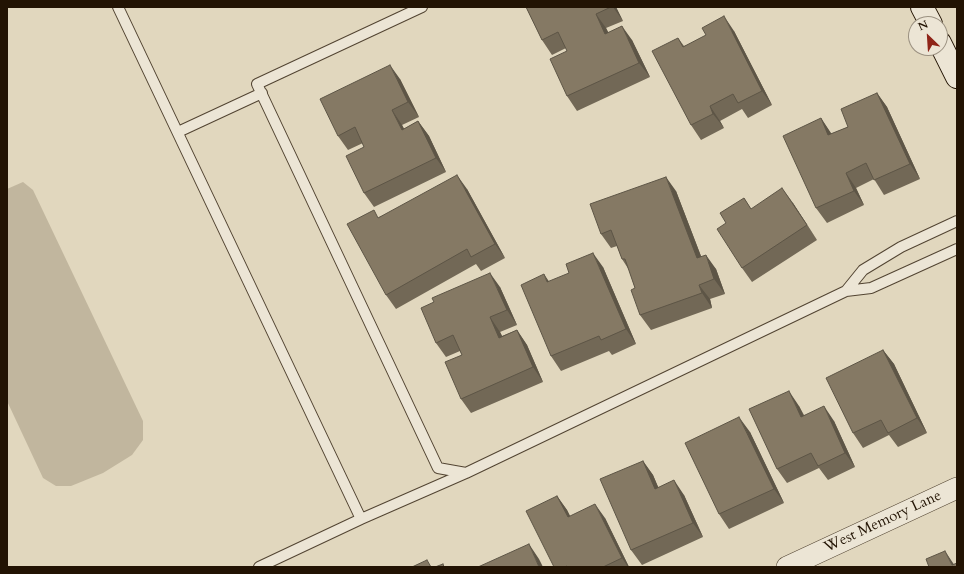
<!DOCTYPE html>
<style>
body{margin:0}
#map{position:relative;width:964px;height:574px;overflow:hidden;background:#e1d7be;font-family:Cardo,serif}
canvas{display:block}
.frame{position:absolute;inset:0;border:8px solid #221303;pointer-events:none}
.north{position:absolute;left:908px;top:16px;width:40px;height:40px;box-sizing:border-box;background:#ece5d5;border:1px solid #9b9181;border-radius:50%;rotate:335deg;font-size:11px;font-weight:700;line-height:16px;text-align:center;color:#221303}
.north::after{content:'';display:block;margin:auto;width:14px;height:18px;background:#8f2418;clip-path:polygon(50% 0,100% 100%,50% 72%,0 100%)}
</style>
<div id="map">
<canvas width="964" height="574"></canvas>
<div class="frame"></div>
<div class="north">N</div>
</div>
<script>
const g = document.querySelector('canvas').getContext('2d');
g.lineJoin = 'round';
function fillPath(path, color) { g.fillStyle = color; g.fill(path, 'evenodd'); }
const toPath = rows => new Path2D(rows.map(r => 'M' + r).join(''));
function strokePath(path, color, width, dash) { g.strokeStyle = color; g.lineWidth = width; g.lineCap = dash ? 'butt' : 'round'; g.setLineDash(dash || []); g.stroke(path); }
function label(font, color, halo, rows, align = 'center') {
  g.font = font + ' Cardo,serif'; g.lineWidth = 3; g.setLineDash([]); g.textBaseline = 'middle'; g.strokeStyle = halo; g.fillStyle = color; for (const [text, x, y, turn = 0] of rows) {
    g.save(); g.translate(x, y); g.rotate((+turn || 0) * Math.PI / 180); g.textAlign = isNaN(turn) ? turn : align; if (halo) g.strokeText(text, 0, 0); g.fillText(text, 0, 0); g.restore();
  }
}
const green = toPath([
 [23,182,33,190,143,421,143,440,132,455,103,473,71,486,56,486,43,478,7,401,7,189]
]);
const service = toPath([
 [118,7,361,519,259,567],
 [422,7,257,84,438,468,466,473,846,291,871,288,957,249],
 [178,132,262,93],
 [846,291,863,270,901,247,957,221],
 [361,519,466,473]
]);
const minor = toPath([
 [787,567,957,488]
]);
const secondary = toPath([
 [922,7,931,24],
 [940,43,957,77]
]);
const wall = toPath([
 [526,7,616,7,623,21,606,28,608,32,632,40,650,77,577,111,567,96,567,51,566,48,552,55,542,40],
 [734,31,772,105,748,118,742,109,720,121,724,128,701,140,691,125,678,38,684,46],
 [400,79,419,117,402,125,404,129,418,121,429,136,446,172,374,207,364,193,364,147,363,143,348,150,338,136],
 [877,93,887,107,920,179,884,195,874,179,856,188,864,205,827,223,816,208,821,118,831,134,848,127],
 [467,189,505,258,481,271,476,264,396,309,386,295,379,217],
 [676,191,701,256,716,269,725,294,710,299,712,308,651,330,640,315,635,288,629,270,622,259,617,246,611,248,601,234],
 [744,198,751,209,793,203,817,240,752,282,742,268,726,223],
 [603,267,636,344,612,355,609,351,561,371,551,356,549,282],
 [500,287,517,325,500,332,502,336,517,330,527,345,543,382,471,413,461,399,462,355,460,351,446,357,436,343],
 [883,350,894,364,927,433,898,447,889,435,863,448,853,433],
 [799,406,804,415,834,421,855,467,828,480,819,468,787,483,777,469],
 [750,432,784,503,729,529,719,514],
 [643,461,653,475,658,487,684,495,703,537,642,565,631,550],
 [557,496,567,510,570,516,605,518,629,567,554,567]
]);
const shadedWall = toPath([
 [613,7,616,7,623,21],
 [596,14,606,28,616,48,605,34],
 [724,16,734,31,772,105,762,91],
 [622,26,632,40,650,77,639,63],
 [390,65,400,79,419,117,408,102],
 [877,93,887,107,920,179,910,164],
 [710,106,720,121,724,128,713,114],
 [392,110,402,125,412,144,402,130],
 [821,118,831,133,839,150,828,135],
 [418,121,429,136,446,172,436,158],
 [846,173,856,188,864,205,854,191],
 [457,175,467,189,505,258,495,244],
 [666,177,676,191,707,272,697,258],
 [782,188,793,203,817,240,807,225],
 [593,253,603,267,636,344,626,329],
 [706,255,716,269,725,294,714,279],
 [490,273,500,287,517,325,507,310],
 [544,274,554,289,547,282],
 [699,285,710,299,712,308,702,293],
 [490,317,500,332,510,352,499,338],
 [517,330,527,345,543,382,533,367],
 [883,350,894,364,927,433,917,418],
 [789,391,799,406,811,431,801,417],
 [824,406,834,421,855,467,845,453],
 [739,417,750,432,784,503,774,489],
 [643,461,653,475,665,503,655,489],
 [674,480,684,495,703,537,693,523],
 [557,496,567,510,578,532,568,517],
 [595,504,605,518,629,567,628,567,622,558],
 [529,544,539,559,543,567,539,567],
 [945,551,955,566,952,565]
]);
const building = toPath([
 [526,7,611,7,596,14,605,34,622,26,639,63,567,96,550,59,567,51,558,32,542,40,526,7],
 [724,16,762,91,738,103,733,94,710,106,713,114,691,125,652,51,678,38,683,47,706,35,702,28,724,16],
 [390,65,408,102,392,110,402,130,418,121,436,158,364,193,346,156,364,147,355,127,338,136,320,99,390,65],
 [877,93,910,164,874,180,866,163,846,173,854,191,816,208,783,136,821,118,828,135,848,127,841,109,877,93],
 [457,175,495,244,471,257,467,249,386,295,347,224,374,210,378,218,457,175],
 [666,177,697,258,706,255,714,279,699,285,702,293,640,315,631,290,635,288,625,259,622,259,611,230,601,234,590,204,666,177],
 [782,188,807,225,742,268,717,229,726,223,720,213,744,198,751,209,782,188],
 [593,253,626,329,601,340,599,336,551,356,521,285,544,274,547,282,569,273,566,264,593,253],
 [490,273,507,310,490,317,499,338,517,330,533,367,461,399,445,362,462,355,453,335,436,343,421,308,434,302,432,298,490,273],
 [883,350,917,418,888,433,881,420,853,433,826,378,883,350],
 [789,391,801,417,824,406,845,453,818,466,811,453,777,469,749,409,789,391],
 [739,417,774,489,719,514,685,443,739,417],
 [643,461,655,489,674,480,693,523,631,550,600,479,643,461],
 [557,496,568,517,595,504,622,558,603,567,567,567,567,566,565,567,554,567,526,511,557,496],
 [529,544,539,567,478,567,529,544],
 [945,551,952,565,957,563,957,567,929,567,926,559,945,551],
 [427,560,431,567,412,567,427,560],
 [443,564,444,567,435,567,443,564]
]);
const streetNames = [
 ["West Memory Lane",883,522,-25]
];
fillPath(green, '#c1b69e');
strokePath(service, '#524432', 12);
strokePath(minor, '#524432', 22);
strokePath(secondary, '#221303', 24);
strokePath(service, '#ece5d5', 10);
strokePath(minor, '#ece5d5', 21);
strokePath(secondary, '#ece5d5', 22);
fillPath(wall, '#726856');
fillPath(shadedWall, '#5d5546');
fillPath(building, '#857964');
strokePath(building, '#5d5546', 1);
label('15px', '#221303', '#ece5d5', streetNames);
</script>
